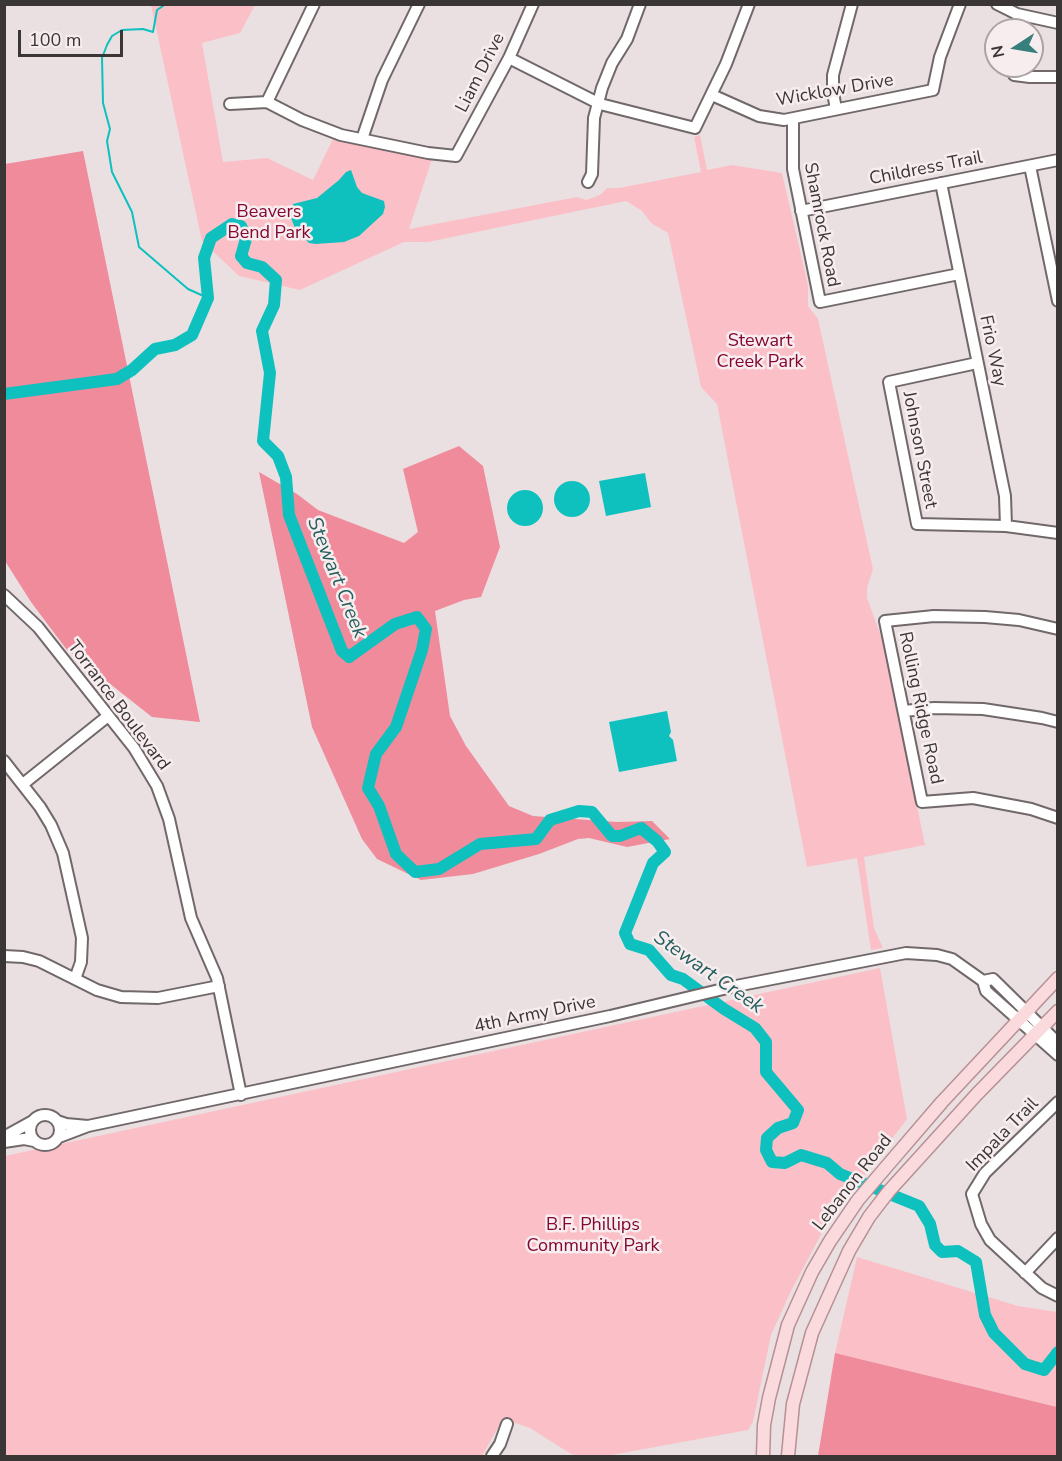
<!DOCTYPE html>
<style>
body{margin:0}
#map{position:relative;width:1062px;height:1461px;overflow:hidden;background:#eae0e1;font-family:"Nunito Sans",sans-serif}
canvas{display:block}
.frame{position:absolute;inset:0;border:6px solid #3a3636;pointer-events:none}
.north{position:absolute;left:984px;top:18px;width:60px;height:60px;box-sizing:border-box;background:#f8edee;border:2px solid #aca4a4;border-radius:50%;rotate:258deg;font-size:16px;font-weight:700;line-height:24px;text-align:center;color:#3a3636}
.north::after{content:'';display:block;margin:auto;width:21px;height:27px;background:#367f7d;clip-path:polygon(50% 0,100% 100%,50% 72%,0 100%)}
.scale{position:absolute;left:18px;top:30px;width:105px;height:27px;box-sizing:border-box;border:3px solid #3a3636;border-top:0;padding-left:8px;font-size:18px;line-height:21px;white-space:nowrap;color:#3a3636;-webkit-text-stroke:4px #f8edee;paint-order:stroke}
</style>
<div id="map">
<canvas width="1062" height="1461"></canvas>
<div class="frame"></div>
<div class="north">N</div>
<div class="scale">100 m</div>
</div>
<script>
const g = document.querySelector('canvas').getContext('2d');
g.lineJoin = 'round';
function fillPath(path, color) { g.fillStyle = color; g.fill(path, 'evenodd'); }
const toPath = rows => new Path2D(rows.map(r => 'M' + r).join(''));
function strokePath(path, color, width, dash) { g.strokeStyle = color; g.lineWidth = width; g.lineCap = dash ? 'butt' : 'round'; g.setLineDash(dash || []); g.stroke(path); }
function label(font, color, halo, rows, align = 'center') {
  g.font = font + ' "Nunito Sans",sans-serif'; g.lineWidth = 5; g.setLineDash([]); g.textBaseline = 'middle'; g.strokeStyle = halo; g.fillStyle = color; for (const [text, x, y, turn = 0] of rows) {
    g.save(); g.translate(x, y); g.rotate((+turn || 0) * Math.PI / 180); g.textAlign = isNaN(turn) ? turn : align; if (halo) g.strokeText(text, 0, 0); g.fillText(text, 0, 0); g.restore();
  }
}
const green = toPath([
 [151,5,255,5,240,33,202,43,223,162,267,158,313,180,333,139,432,159,409,229,577,197,586,200,600,195,607,188,619,188,701,172,694,137,700,135,707,170,732,165,782,173,808,285,808,306,818,319,873,569,867,588,867,598,883,642,925,845,864,857,874,928,883,948,871,950,857,858,807,867,717,404,701,387,668,233,651,223,642,211,626,201,428,242,404,242,300,290,239,276,202,241],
 [880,968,907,1119,825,1227,790,1293,771,1335,753,1422,748,1430,606,1456,582,1456,571,1454,530,1428,503,1419,482,1456,5,1456,5,1156],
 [857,1257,1018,1306,1057,1312,1057,1407,835,1353]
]);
const forest = toPath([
 [83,151,200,722,152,717,67,650,31,602,5,561,5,164],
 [459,446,483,466,500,547,481,597,464,600,435,611,450,716,466,746,509,806,533,816,617,822,652,821,670,839,627,847,589,838,578,839,539,854,473,874,421,880,377,859,362,839,312,727,259,472,297,494,318,510,404,543,418,532,403,469],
 [835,1353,1057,1407,1057,1456,818,1456]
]);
const water = toPath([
 [351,170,357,187,362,193,384,201,385,207,383,214,359,236,344,242,316,244,309,243,295,228,291,218,290,211,293,204,317,198,339,180,346,172],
 [645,473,651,507,606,516,599,481],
 '554 499a18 18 0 1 1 36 0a18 18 0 1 1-36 0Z',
 '507 508a18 18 0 1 1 36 0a18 18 0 1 1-36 0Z',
 [667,711,671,732,669,736,673,740,677,761,619,772,609,722]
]);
const stream = toPath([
 [166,4,157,10,153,32,143,29,122,30,112,36,107,45,102,58,103,103,110,129,107,141,112,172,132,212,139,247,188,289,208,298]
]);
const river = toPath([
 [4,394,117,379,132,370,155,349,175,345,192,335,208,298,204,258,211,238,232,224,241,226,246,239,241,256,247,263,262,267,276,280,274,305,262,331,270,373,263,441,278,456,286,477,289,515,342,651,349,657,395,624,417,617,426,629,422,650,396,727,376,754,368,788,379,806,396,854,415,872,439,869,480,844,536,839,550,820,579,811,592,812,612,836,620,836,641,828,657,841,665,852,653,863,625,933,630,944,649,950,671,975,683,979,724,1009,755,1028,766,1042,766,1072,798,1110,793,1123,778,1128,767,1138,766,1150,772,1162,785,1163,801,1155,827,1163,840,1174,919,1206,930,1224,935,1245,942,1252,958,1251,976,1262,985,1315,994,1333,1025,1364,1044,1370,1058,1352]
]);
const minor = toPath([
 [997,4,1017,14,1058,23],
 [509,58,600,104,695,128,726,64,749,4],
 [1014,75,1030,77,1058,77],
 [712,95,759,116,784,120,933,90,940,57,960,4],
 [267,102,314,4],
 [230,104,267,102,302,120,341,135,428,153,456,156,509,58,533,4],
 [836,109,833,93,833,75,852,4],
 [793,119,793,169,820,302,959,274],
 [362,139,382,80,419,4],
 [1030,166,1058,301],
 [588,182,592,174,594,118,602,88,612,63,627,39,640,4],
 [941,183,1005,496,1006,526],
 [801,211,1058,160],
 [977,363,889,382,917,524,1006,526,1058,533],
 [4,595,38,627,134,748,157,786,169,819,191,918,217,978,241,1095],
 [1058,629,1019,620,985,617,934,616,885,621,922,802,973,798,1031,809,1058,818],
 [904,711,934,708,983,709,1042,718,1058,722],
 [4,761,40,807,51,825,63,853,82,938,81,962,75,979],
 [23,784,108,716],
 [4,956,23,957,39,961,97,990,121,997,158,998,219,986],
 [983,981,993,979,1058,1043],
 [1058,1102,985,1173,972,1194,981,1224,990,1240,1042,1288,1058,1296],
 '30 1130a15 15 0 1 1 30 0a15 15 0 1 1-30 0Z',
 [57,1121,66,1124,88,1126],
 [4,1137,33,1121],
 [59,1137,88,1126,610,1016,736,986,906,953,937,955,952,959,983,981,986,991,1058,1055],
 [4,1142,24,1139,34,1141],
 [1025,1273,1058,1238],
 [492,1456,500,1444,507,1424]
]);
const major = toPath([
 [763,1456,764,1425,769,1398,788,1325,812,1272,830,1241,858,1200,887,1166,942,1102,1058,978],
 [788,1456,793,1404,812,1333,849,1251,869,1217,889,1191,977,1094,1058,1011]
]);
const streetNames = [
 ["Liam Drive",481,73,-63],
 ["Wicklow Drive",835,91,-10],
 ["Childress Trail",926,169,-11],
 ["Shamrock Road",821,225,79],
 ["Frio Way",992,351,78],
 ["Johnson Street",919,450,79],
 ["Torrance Boulevard",118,706,53],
 ["Rolling Ridge Road",920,708,78],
 ["4th Army Drive",535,1015,-12],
 ["Impala Trail",1003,1135,-46],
 ["Lebanon Road",853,1183,-52]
];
const parkNames = [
 ["Beavers",269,213],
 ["Bend Park",269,234],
 ["Stewart",760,342],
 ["Creek Park",760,363],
 ["B.F. Phillips",593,1226],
 ["Community Park",593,1247]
];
const waterNames = [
 ["Stewart Creek",336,578,68],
 ["Stewart Creek",708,973,35]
];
fillPath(green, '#fbc0c7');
fillPath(forest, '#f08b9b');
fillPath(water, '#0ec0be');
strokePath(stream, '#0ec0be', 2);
strokePath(river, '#0ec0be', 12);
strokePath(minor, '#716869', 14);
strokePath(major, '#b69094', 15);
strokePath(minor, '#fff', 10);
strokePath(major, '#fbdadd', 12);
label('18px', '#3a3636', '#f8edee', streetNames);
label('18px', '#840733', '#f8edee', parkNames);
label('italic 20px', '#225e5d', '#f8edee', waterNames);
</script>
